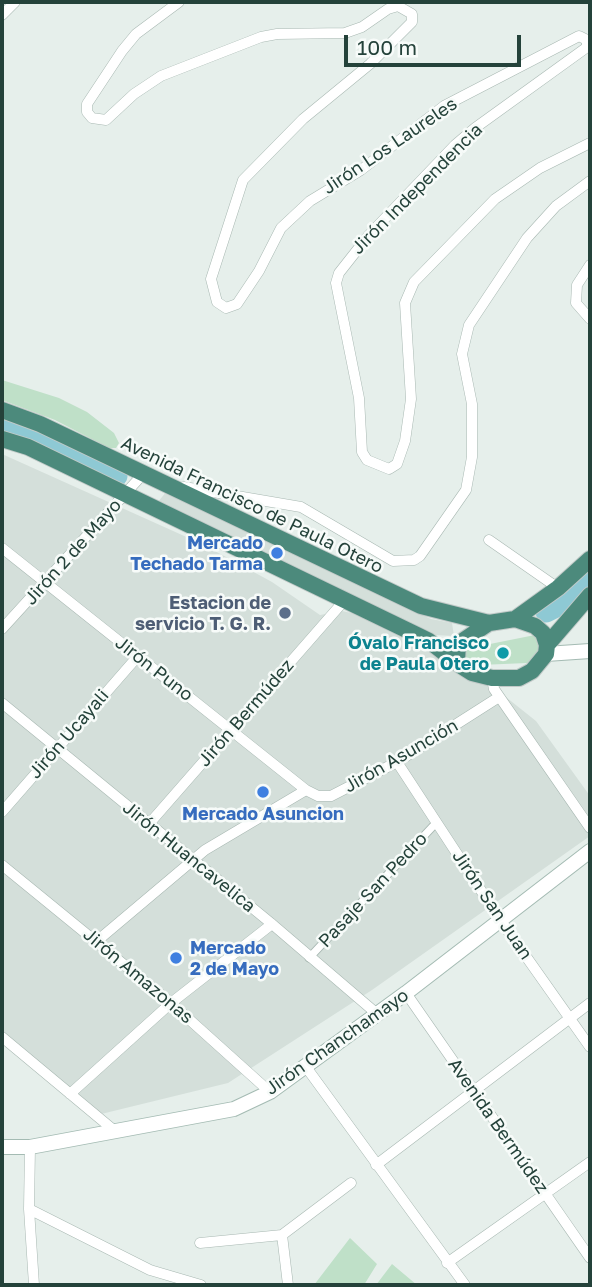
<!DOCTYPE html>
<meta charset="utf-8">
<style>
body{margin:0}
#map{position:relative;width:592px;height:1287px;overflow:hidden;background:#e6efeb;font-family:"Golos Text",sans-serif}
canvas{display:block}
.frame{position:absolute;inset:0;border:4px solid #24423a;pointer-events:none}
.scale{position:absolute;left:344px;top:35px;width:177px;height:32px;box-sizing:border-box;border:4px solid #24423a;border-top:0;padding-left:9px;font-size:21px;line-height:24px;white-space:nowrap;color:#24423a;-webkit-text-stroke:5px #f7fbf9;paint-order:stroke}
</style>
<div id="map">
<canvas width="592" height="1287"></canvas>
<div class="frame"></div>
<div class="scale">100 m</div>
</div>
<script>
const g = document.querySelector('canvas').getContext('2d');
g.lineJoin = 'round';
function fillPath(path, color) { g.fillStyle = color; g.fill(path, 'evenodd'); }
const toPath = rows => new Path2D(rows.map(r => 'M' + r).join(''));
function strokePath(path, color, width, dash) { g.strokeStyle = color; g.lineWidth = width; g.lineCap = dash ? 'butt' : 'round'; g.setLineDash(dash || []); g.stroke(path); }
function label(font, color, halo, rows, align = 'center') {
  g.font = font + ' "Golos Text",sans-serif'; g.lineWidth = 5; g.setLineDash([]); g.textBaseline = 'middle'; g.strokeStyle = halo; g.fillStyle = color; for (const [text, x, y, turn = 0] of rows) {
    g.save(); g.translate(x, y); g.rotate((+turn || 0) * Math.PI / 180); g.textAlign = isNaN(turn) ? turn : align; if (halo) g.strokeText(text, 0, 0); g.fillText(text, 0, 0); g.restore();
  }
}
const built = toPath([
 [2,454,202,544,272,582,320,615,342,611,411,626,158,502,166,492,431,619,452,623,454,636,435,635,463,663,536,721,590,796,590,836,372,990,228,1083,93,1116,2,1039]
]);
const green = toPath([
 [2,380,59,398,87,412,114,433,119,443,116,448,109,448,55,420,2,400],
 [535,635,540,645,537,654,527,663,480,665,468,663,464,659,465,649],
 [350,1238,377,1264,364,1285,314,1285],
 [392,1264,417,1285,376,1285]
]);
const river = toPath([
 [2,423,117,476],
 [546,612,562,604,590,579]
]);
const pedestrian = toPath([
 [309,958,436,823]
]);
const minor = toPath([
 [179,2,136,34,122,51,87,104,87,112,92,118,106,120,134,94,161,76,261,37,277,34,345,33,362,27,388,9,398,6,412,14,412,22,370,64,303,119,243,180,211,279,217,302,226,308,237,304,259,271,281,228,310,201,361,170,444,106,579,36,587,40,587,47],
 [2,15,15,2],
 [590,45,475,128,455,145,369,235,339,273,336,283,359,398,362,452,367,460,389,469,397,464,405,441,411,399,405,303,414,282,495,199,540,168,590,143],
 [590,265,577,285,576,303,590,319],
 [184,487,301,507,393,561,414,560,420,556,466,490,472,457,472,404,462,354,469,325,527,238,556,206,590,181],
 [489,540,558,588],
 [2,548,306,790],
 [2,629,144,473],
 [492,678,494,689,590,828],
 [2,703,272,924,376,1013],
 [397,762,501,921,590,1047],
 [2,812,138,656],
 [148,825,343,602],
 [2,865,171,1003,270,1092],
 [97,941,205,850,306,790,318,796,331,796,397,762,499,697],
 [406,993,590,1258],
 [2,1037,116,1132],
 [306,1067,465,1285],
 [70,1094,171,1003,272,924],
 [30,1147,29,1209,34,1285],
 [376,1165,590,1003],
 [29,1209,150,1270,201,1285],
 [282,1235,351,1183],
 [282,1235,288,1285],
 [200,1243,282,1235],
 [447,1263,590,1162]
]);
const secondary = toPath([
 [546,654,590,651],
 [2,1147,30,1147,234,1109,270,1092,406,993,590,851]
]);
const trunk = toPath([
 [2,410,40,424,421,606,489,623],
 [2,439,28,447,419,636,429,641,461,666,472,673,492,678,519,678,532,671,546,654,547,645,543,633,535,626,515,619,489,623,458,644,457,662],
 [515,619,558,588,590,559],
 [547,645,590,595]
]);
const markers = [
 [277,553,7,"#3f7fe0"],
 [285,613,7,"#5c6f8a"],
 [503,653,7,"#0f9aa8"],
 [263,792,7,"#3f7fe0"],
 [176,958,7,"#3f7fe0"]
];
const streetNames = [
 ["Jirón Los Laureles",390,146,-34],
 ["Jirón Independencia",417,189,-45],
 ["Avenida Francisco de Paula Otero",252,505,26],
 ["Jirón 2 de Mayo",73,552,-48],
 ["Jirón Puno",154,669,38],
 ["Jirón Bermúdez",246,713,-49],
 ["Jirón Ucayali",69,734,-49],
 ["Jirón Asunción",401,756,-30],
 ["Jirón Huancavelica",189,857,39],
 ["Pasaje San Pedro",373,890,-47],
 ["Jirón San Juan",492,905,56],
 ["Jirón Amazonas",138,976,40],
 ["Jirón Chanchamayo",337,1042,-35],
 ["Avenida Bermúdez",498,1126,55]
];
const shopNames = [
 ["Mercado",263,543],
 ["Techado Tarma",263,564],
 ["Mercado Asuncion",263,814,"center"],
 ["Mercado",190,948,"left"],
 ["2 de Mayo",190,969,"left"]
];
const serviceNames = [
 ["Estacion de",271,603],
 ["servicio T. G. R.",271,624]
];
const cultureNames = [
 ["Óvalo Francisco",489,643],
 ["de Paula Otero",489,664]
];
fillPath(built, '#d4dfda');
fillPath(green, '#bfe0c8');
strokePath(river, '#8ec9d4', 21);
strokePath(pedestrian, '#a8b8b2', 9);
strokePath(minor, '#a8b8b2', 11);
strokePath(secondary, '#a4bbb3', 16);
strokePath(trunk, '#c2cac8', 18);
strokePath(pedestrian, '#fff', 7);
strokePath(minor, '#fff', 10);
strokePath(secondary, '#fff', 14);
strokePath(trunk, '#4c8a7c', 16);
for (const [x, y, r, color] of markers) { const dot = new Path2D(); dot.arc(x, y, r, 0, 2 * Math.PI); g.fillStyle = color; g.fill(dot); strokePath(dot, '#f7fbf9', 2.5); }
label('18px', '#24423a', '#f7fbf9', streetNames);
label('bold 18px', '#366cbe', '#f7fbf9', shopNames, 'right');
label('bold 18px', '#4e5e75', '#f7fbf9', serviceNames, 'right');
label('bold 18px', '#0d838f', '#f7fbf9', cultureNames, 'right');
</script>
